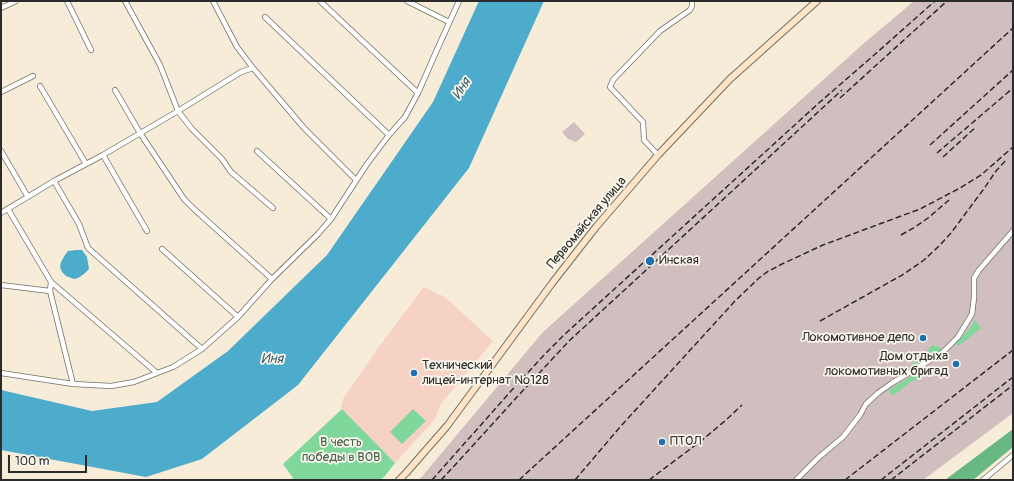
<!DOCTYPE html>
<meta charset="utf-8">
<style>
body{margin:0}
#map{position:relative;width:1014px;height:481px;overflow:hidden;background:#f6ecd8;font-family:Pangolin,sans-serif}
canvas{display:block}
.frame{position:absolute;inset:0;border:2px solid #2b2b2b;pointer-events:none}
.scale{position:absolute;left:8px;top:455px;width:79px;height:18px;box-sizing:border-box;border:2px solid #2b2b2b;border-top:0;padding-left:5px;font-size:12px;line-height:14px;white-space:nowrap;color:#2b2b2b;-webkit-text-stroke:3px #fbf7ec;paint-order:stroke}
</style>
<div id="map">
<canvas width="1014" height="481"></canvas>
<div class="frame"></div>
<div class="scale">100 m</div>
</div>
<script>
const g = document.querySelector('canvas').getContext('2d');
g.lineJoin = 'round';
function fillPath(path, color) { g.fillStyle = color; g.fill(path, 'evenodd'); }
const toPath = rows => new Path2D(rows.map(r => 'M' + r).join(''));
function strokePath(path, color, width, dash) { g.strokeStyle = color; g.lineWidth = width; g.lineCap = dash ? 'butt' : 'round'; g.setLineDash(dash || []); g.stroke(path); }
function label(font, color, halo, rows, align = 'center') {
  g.font = font + ' Pangolin,sans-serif'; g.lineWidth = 3.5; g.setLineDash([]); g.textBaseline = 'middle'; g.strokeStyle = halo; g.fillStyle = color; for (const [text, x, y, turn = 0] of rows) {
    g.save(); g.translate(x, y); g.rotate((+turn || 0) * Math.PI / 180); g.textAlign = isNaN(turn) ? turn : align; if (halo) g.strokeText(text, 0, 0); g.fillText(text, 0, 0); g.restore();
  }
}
const built = toPath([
 [424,287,445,297,493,341,440,405,436,418,395,463,341,408,343,399,378,348]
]);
const industrial = toPath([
 [914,1,1013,1,1013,413,923,480,419,480,543,332,863,44],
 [574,122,585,134,576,142,568,139,562,132]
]);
const green = toPath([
 [975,320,981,328,960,345,956,345,956,343,967,332],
 [933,345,936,347,938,346,942,350,935,355,910,370,909,367],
 [913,375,917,376,919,378,910,382,893,396,889,390],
 [342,409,395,463,384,477,380,480,293,480,293,478,283,464],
 [413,409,426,421,402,444,390,432]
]);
const forest = toPath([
 [1013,429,1013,447,973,480,945,480]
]);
const water = toPath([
 [479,1,544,1,469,168,298,385,202,459,146,477,1,450,1,390,92,411,157,402,228,351,327,255,433,102],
 [76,250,82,250,87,257,89,269,84,274,78,278,74,279,66,276,62,272,60,267,61,262,65,255,68,251]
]);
const street = toPath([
 [67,1,91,50],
 [125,1,160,65,178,111,192,129,222,159,231,172,273,208],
 [213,1,237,47,253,68],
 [320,1,418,93],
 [407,1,449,22],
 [1,8,16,1],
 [265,17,389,135],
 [40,86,86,164],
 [115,90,140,133,184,199,194,209,272,279],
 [1,92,33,76],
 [1,151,28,197],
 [257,151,331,219],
 [103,155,147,231],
 [658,155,644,140,643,122,610,87,613,80,660,31,690,10,692,6,692,1],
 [54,181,79,224,88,248,202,349],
 [8,209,51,282,50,291,73,384],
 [1,213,54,181,103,155,178,111,241,72,253,68,304,128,356,180],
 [162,249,238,317],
 [51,282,157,373],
 [1,285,50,291],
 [1,373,73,384,111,386,134,382,173,367,202,349,238,317,272,279,318,234,331,219,367,164,389,135,405,117,418,93,436,52,459,1],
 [796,480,818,458,843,437,860,415,866,404,878,393,892,383,942,353,958,337,972,314,974,298,974,278,979,270,1013,231],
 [983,480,1013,455]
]);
const secondary = toPath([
 [399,480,406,473,447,426,553,282,596,227,658,155,730,79,817,1]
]);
const rail = toPath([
 [840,98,947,1],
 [930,145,1013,70],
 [937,153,1013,88],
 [943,157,976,127],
 [901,235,915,227,928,218,949,200],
 [820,321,904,274,924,260,939,246,951,233,983,190,996,171,1007,159],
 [432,480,511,391,545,354,565,334,820,102,873,56,935,1],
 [441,480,456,464,517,397,569,341,842,90],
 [519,480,1013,28],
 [575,480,620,427,735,301,759,278,767,272,782,264,823,245,920,209,960,188,981,175,1013,147],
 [649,480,701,441,726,420,742,405],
 [845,480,1013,350],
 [881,480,1013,377],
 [891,480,1013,385]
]);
const markers = [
 [650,261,5,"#1f6fb2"],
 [923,338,4,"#1f6fb2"],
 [956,364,4,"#1f6fb2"],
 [414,373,4,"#1f6fb2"],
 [662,442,4,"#1f6fb2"]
];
const streetNames = [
 ["Первомайская улица",587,223,-50]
];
const poiNames = [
 ["Инская",659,261],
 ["Локомотивное депо",915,338,"right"],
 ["Дом отдыха",948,357,"right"],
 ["локомотивных бригад",948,372,"right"],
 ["Технический",422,366],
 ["лицей-интернат №128",422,381],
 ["ПТОЛ",670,442]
];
const parkNames = [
 ["В честь",341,443],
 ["победы в ВОВ",341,458]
];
const waterNames = [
 ["Иня",462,89,-57],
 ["Иня",272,359]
];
fillPath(built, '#f6d2c5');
fillPath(industrial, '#d1bfbf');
fillPath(green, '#7fd79b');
fillPath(forest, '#67b883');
fillPath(water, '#4dabcb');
strokePath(street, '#726f68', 6);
strokePath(secondary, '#726f68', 8);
strokePath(street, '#fff', 4.5);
strokePath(secondary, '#ffe4c6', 6);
strokePath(rail, '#2b2b2b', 1.5, [6, 3]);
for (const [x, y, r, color] of markers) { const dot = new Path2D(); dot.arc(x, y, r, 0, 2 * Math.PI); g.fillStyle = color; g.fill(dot); strokePath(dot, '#fbf7ec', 1.5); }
label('13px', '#2b2b2b', '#fbf7ec', streetNames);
label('13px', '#2b2b2b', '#fbf7ec', poiNames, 'left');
label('13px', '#445f4d', '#fbf7ec', parkNames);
label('italic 14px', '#395e6b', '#fbf7ec', waterNames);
</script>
